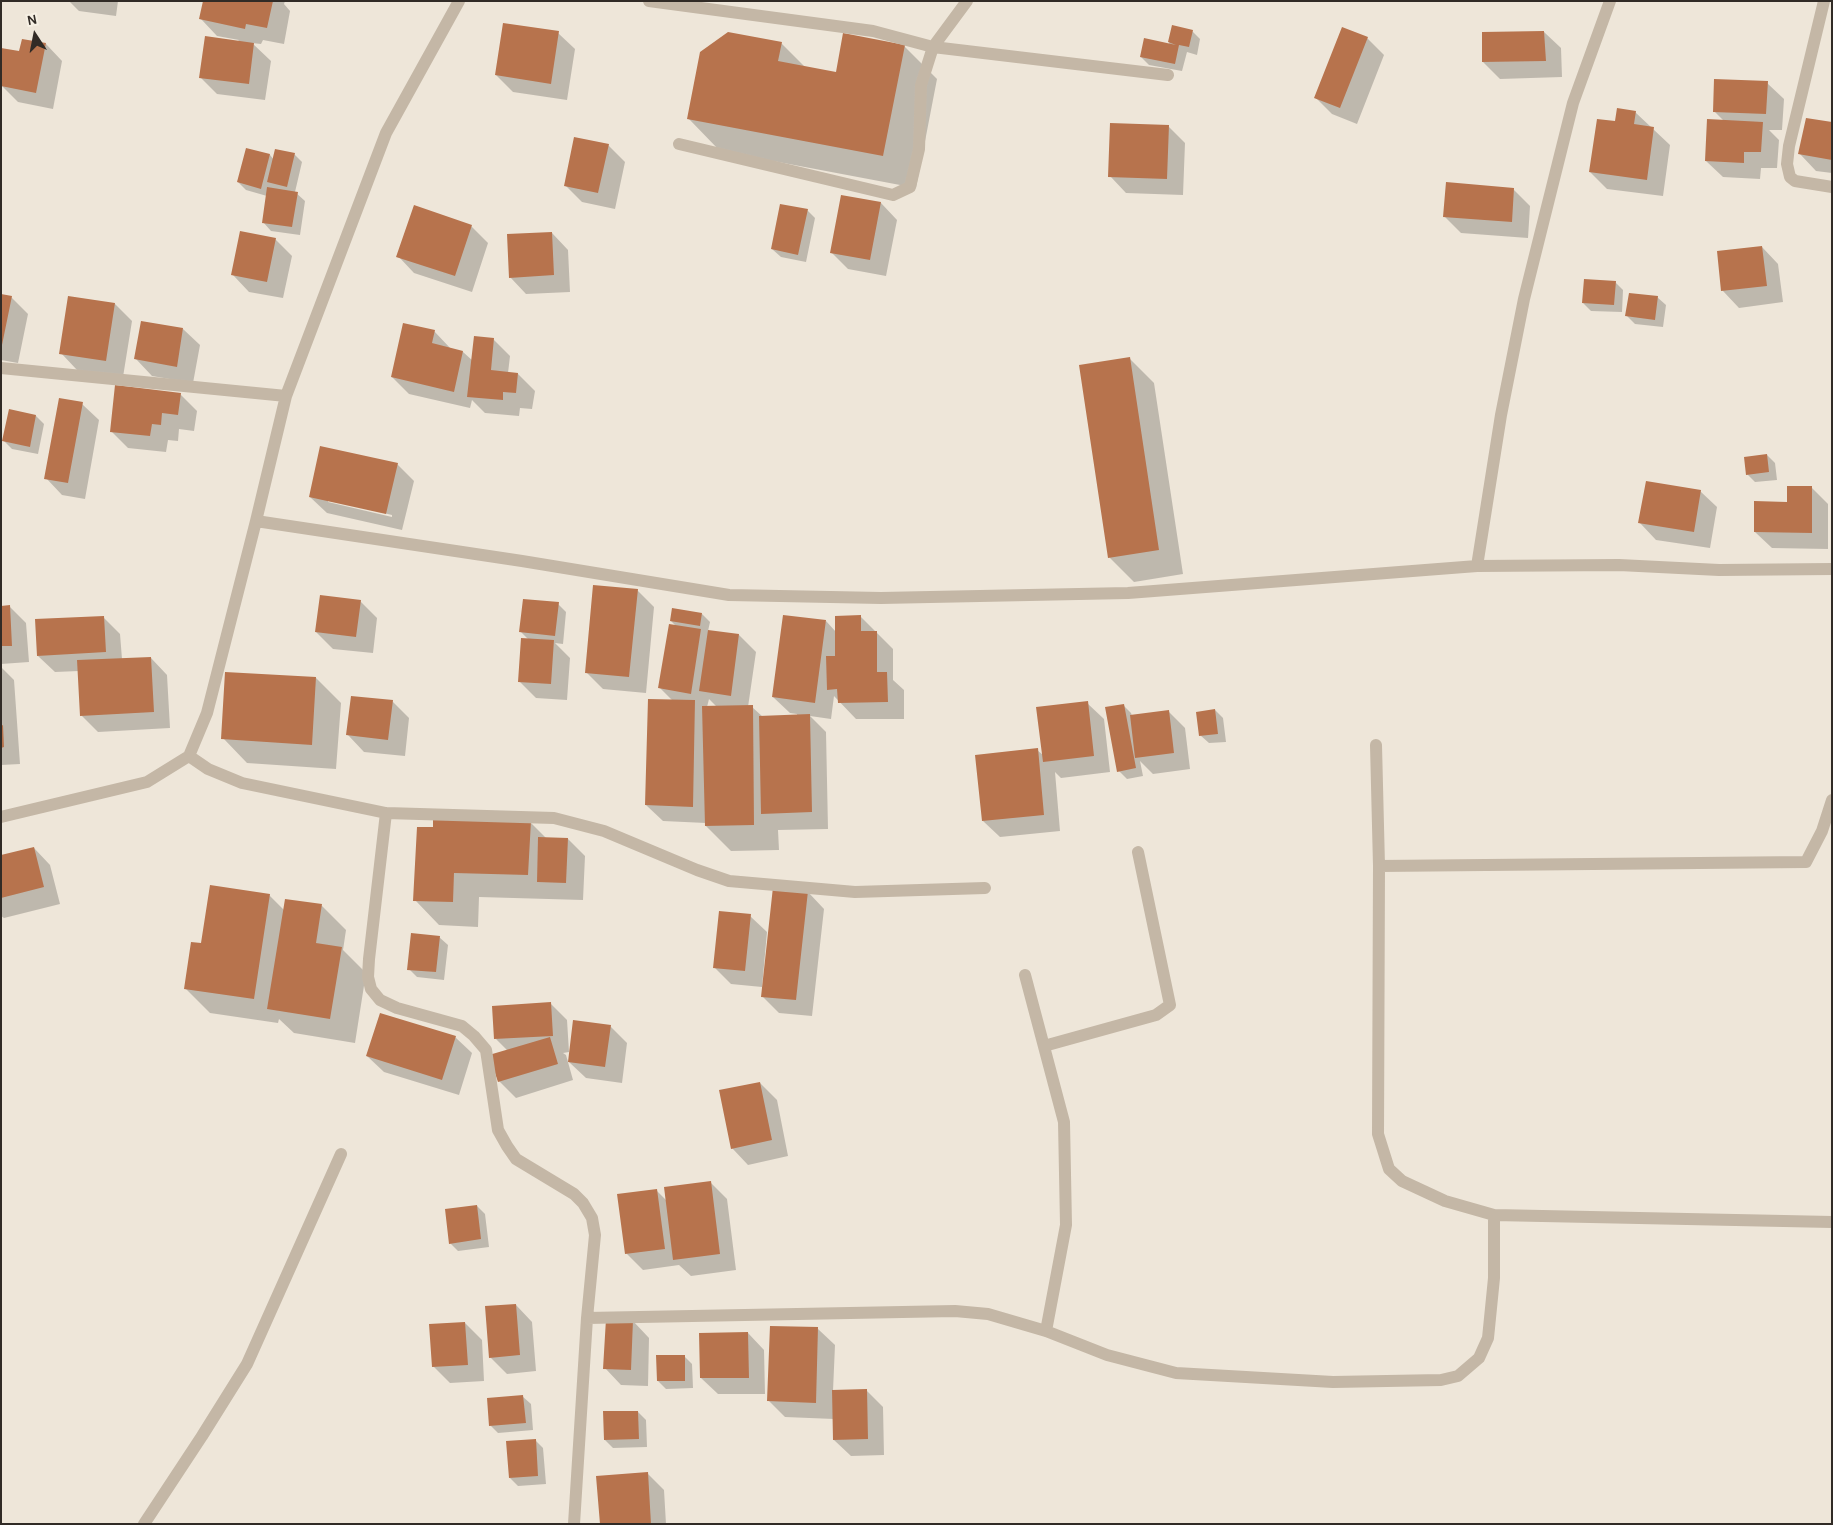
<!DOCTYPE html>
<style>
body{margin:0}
#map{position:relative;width:1833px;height:1525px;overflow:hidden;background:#eee6d9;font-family:Karla,sans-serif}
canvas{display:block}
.frame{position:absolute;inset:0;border:2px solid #312b26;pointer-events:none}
.north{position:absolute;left:10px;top:10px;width:50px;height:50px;-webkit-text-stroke:4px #f6f0e4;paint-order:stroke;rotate:349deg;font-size:14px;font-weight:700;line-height:20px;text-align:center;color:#312b26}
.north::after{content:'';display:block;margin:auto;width:18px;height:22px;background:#312b26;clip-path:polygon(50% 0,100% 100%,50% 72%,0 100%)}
</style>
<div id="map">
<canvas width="1833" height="1525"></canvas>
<div class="frame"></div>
<div class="north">N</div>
</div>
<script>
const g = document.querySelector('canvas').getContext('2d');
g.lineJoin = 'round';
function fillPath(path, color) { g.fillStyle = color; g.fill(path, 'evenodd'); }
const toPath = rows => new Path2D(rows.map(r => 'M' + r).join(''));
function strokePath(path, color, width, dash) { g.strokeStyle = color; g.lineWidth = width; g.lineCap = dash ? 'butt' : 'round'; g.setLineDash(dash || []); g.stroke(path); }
const shadow = toPath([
 [69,1,118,1,116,16,79,11],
 [204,1,285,1,284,4,290,11,284,44,263,40,261,44,252,43,271,61,265,100,217,94,201,78,239,40,217,36,201,19],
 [1173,27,1192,31,1200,39,1197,55,1187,52,1182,71,1149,65,1141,57,1169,44],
 [1544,32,1561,48,1562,77,1500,79,1483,62],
 [558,33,575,49,567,100,513,92,496,75],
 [1367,38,1384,55,1357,124,1332,114,1316,98],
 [781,43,806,68,837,74,904,46,937,79,916,188,720,151,688,118],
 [46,44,62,61,53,109,18,102,1,85,20,53],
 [1767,83,1784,99,1782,130,1769,130,1779,140,1777,168,1761,168,1760,179,1723,177,1706,161,1724,121,1714,111],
 [1635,112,1670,145,1663,196,1607,189,1590,172,1617,122],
 [1832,124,1832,173,1816,171,1800,154],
 [1168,126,1185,143,1183,195,1126,193,1110,176],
 [608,145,625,162,615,209,582,202,566,186],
 [247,150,270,155,274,160,294,154,302,162,295,192,305,201,300,235,271,231,263,222,267,196,246,190,238,182],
 [1513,189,1530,206,1528,238,1461,233,1445,217],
 [842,196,881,203,897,220,886,276,848,269,831,252],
 [807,210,815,218,806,262,781,257,772,249],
 [471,226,488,243,472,292,414,273,398,256],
 [552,233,568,250,570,292,526,294,510,277],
 [275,239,292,256,283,298,249,292,233,275],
 [1762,247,1778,264,1783,302,1739,308,1723,291,1718,252],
 [1615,282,1623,290,1622,312,1591,311,1583,303],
 [1,295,11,297,28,314,18,363,1,360],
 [69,297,115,304,132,321,123,377,77,370,61,353],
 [1657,297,1666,305,1663,327,1635,324,1627,316],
 [183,329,200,345,193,383,152,376,136,359],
 [434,331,451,349,463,352,473,361,493,339,510,356,508,373,518,374,535,391,532,409,520,408,519,416,485,413,472,400,470,408,409,394,392,377],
 [1129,358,1154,383,1183,574,1134,582,1109,557],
 [180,394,197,411,194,431,179,429,178,441,168,440,166,452,128,448,111,431],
 [82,404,99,420,85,499,62,495,46,478],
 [10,411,36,416,44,424,38,454,12,449,4,441],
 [1767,455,1775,463,1777,480,1755,482,1747,474],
 [397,464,414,481,402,530,327,513,310,497],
 [328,500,392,515,392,517,328,502],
 [1811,487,1828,504,1828,549,1772,548,1755,532,1789,503],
 [1700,491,1717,507,1710,548,1656,540,1640,523],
 [637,590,654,607,646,693,603,689,586,672],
 [360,601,377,618,373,653,333,649,316,632],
 [558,604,566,612,563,644,555,643,570,658,567,700,536,698,519,681,528,639,521,632],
 [1,607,10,607,26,623,29,662,1,664],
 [702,614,710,622,708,631,739,635,756,652,748,707,752,707,763,717,797,716,797,714,790,713,773,697,826,621,836,632,860,616,893,649,893,680,904,690,904,719,856,719,834,696,831,719,810,716,826,732,828,829,778,830,779,850,731,851,706,826,706,823,663,821,646,805,673,701,660,688,676,626,671,621],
 [709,699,717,707,707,707],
 [103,617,120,634,122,659,151,658,167,675,170,728,98,732,81,715,79,671,55,672,38,656],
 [1,667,14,680,20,764,1,765],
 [316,678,341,703,336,769,247,763,223,738],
 [392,701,409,718,405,756,364,752,348,735],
 [1087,703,1104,719,1110,772,1061,778,1055,772,1060,831,1000,837,983,821,1037,750,1043,755],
 [1123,705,1131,713,1132,716,1168,711,1185,728,1190,769,1153,774,1140,761,1143,776,1127,779,1119,771],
 [1215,710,1223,718,1226,742,1209,743,1200,735],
 [530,822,547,839,568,839,585,856,583,900,479,897,478,927,439,925,415,900,418,828],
 [34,848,50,865,60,904,4,918,1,916,1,856],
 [808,892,824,909,812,1016,779,1013,762,996],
 [269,895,284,910,321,905,346,930,343,950,366,973,355,1043,294,1033,279,1019,278,1023,210,1013,185,988,202,945],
 [750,916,767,932,762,987,731,984,714,967],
 [439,937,448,945,444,980,417,977,409,969],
 [550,1003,567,1020,569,1052,563,1053,566,1055,573,1080,516,1098,499,1081,508,1051,496,1039],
 [610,1026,627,1043,622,1083,586,1078,569,1062],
 [455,1037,472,1053,459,1095,384,1072,367,1056],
 [760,1083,777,1100,788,1156,748,1165,732,1148],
 [710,1182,727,1199,736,1270,691,1276,679,1265,643,1270,626,1253,656,1190,667,1201],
 [477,1206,485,1214,489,1247,458,1251,450,1243],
 [516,1305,532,1322,536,1371,507,1374,490,1357],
 [633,1321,649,1338,648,1386,621,1385,605,1368],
 [465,1323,482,1340,484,1381,450,1383,433,1366],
 [818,1329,835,1345,833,1391,866,1390,883,1407,884,1455,851,1456,834,1440,834,1419,785,1417,769,1401],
 [748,1333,764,1350,765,1394,718,1394,701,1378],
 [684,1356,692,1364,693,1388,666,1389,658,1381],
 [522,1396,531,1404,533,1430,498,1433,490,1425],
 [638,1412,646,1420,647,1447,613,1448,605,1440],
 [535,1440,543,1448,546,1484,518,1486,510,1478],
 [647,1473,664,1490,666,1524,602,1524]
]);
const building = toPath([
 [203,1,273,1,267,28,246,24,245,29,199,19],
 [503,23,559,31,551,84,495,75],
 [1172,25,1193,30,1189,47,1179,45,1175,64,1140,57,1144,38,1176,45,1168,42],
 [1342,27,1368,37,1340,108,1314,98],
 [1544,31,1546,61,1482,62,1482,32],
 [728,32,782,42,778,61,836,72,843,33,905,45,883,156,687,119,700,52],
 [205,36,254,43,249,84,199,78],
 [22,39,46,43,36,93,1,86,1,48,19,51],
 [1714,79,1768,81,1766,114,1713,112],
 [1617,108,1636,111,1634,124,1654,127,1647,180,1589,172,1597,119,1615,121],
 [1806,118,1832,122,1832,160,1798,154],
 [1707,119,1763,122,1761,152,1744,152,1744,163,1705,161],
 [1110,123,1169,125,1167,179,1108,177],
 [574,137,609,144,598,193,564,186],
 [246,148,270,154,261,189,237,182],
 [275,149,295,153,287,187,267,182],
 [1446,182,1514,188,1512,222,1443,217],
 [267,187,298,192,292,227,262,223],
 [841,195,881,202,870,260,830,253],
 [780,204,808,209,798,255,771,249],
 [414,205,472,225,455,276,396,257],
 [240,231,276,238,267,282,231,275],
 [552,232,554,275,509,278,507,234],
 [1762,246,1767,286,1721,291,1717,251],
 [1584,279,1616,281,1614,305,1582,303],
 [1629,293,1658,296,1655,320,1625,316],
 [1,294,12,296,2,345,1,345],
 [68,296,115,303,106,361,59,354],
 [141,321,183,328,177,367,134,359],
 [403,323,435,330,432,343,463,351,454,392,391,377],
 [474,336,494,338,491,370,518,373,516,393,503,392,503,400,467,397],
 [1130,357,1159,550,1108,558,1079,365],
 [115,385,181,393,178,415,162,413,161,425,152,424,150,436,110,432],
 [59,398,83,402,68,483,44,479],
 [9,409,36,415,30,447,2,441],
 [320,446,398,463,386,514,309,497],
 [1767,454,1769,472,1746,475,1744,457],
 [1646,481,1701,490,1694,532,1638,523],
 [1787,486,1812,486,1812,533,1754,532,1754,501,1787,502],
 [593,585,638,589,629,677,585,673],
 [320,595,361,600,356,637,315,632],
 [523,599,559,602,555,636,519,632],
 [10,605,12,646,1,646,1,606],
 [672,608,702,613,700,626,670,621],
 [783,615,826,620,815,703,772,697],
 [861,615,861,631,877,631,877,672,887,672,888,702,838,703,837,689,827,690,826,656,835,656,835,616],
 [104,616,106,652,37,656,35,619],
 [669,624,701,629,691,694,658,688],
 [708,630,739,634,731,696,699,691],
 [521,638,554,640,551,684,518,682],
 [151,657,154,712,80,716,77,660],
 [225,672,316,677,312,745,221,739],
 [351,696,393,700,388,740,346,735],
 [648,699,695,700,693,807,645,805],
 [1088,701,1094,756,1043,762,1036,707],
 [1124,704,1136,768,1117,772,1105,707],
 [753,705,754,825,705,826,702,706],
 [1215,709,1218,734,1199,736,1196,712],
 [1169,710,1174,753,1135,758,1130,715],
 [810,714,812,812,761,814,759,716],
 [3,725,4,747,1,748,1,726],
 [1038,748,1044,815,982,821,975,755],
 [433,816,531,821,528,875,454,873,453,902,413,901,417,827,433,827],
 [538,837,568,838,566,883,537,882],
 [34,847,44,887,1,898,1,855],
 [210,885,270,894,254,999,184,989,191,942,201,943],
 [773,887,808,891,796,1000,761,997],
 [285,899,322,904,316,943,342,947,330,1019,267,1009],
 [719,911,751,914,745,971,713,968],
 [411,933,440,936,436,972,407,970],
 [551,1002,553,1036,494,1039,492,1006],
 [380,1013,456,1036,442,1080,366,1056],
 [573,1020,611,1025,605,1067,568,1062],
 [550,1037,558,1064,498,1082,489,1055],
 [760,1082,772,1140,731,1149,719,1090],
 [711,1181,720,1254,673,1260,664,1187],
 [657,1189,665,1249,625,1254,617,1194],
 [477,1205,481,1239,449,1244,445,1209],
 [516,1304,520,1355,489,1358,485,1306],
 [606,1319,633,1320,631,1370,603,1369],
 [465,1322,468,1365,432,1367,429,1324],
 [770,1326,818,1327,816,1403,767,1401],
 [748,1332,749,1378,700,1378,699,1333],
 [656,1355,685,1355,685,1381,657,1381],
 [867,1389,868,1439,833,1440,832,1390],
 [523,1395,526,1423,489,1426,487,1398],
 [603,1411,638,1411,639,1439,604,1440],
 [536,1439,538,1476,509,1478,506,1441],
 [648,1472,651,1524,600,1524,596,1476]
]);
const service = toPath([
 [144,1524,202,1436,247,1364,341,1154]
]);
const minor = toPath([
 [649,1,873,31,933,47,1168,75],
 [1824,1,1789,146,1787,164,1790,177,1795,181,1832,187],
 [679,144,893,195,910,187,919,149,921,85,933,47,967,1],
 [1,368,286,396],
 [256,521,522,561,729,595,881,598,1128,593,1477,566,1619,565,1719,570,1832,569],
 [1477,566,1501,415,1524,299,1573,103,1610,1],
 [1376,745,1379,866,1378,1134,1389,1169,1402,1181,1445,1201,1494,1215,1832,1222],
 [189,756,208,769,242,783,386,813,554,818,604,831,697,870,729,881,855,892,985,888],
 [386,813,369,959,368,977,371,989,380,1000,397,1008,462,1026,474,1036,486,1050,498,1130,507,1146,516,1159,574,1194,583,1203,592,1218,595,1235,587,1318,574,1524],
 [1,817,147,782,189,756,207,713,256,521,286,396,386,133,459,1],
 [1379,866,1806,862,1822,831,1832,800],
 [1025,975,1064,1122,1066,1225,1046,1331],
 [1044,1046,1156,1015,1170,1005,1138,852],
 [587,1318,955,1311,988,1314,1046,1331,1107,1355,1176,1373,1333,1382,1441,1380,1458,1376,1479,1358,1488,1338,1494,1278,1494,1215]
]);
fillPath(shadow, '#0003');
fillPath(building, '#b7734d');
strokePath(service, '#c4b7a6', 12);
strokePath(minor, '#c4b7a6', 12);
</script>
